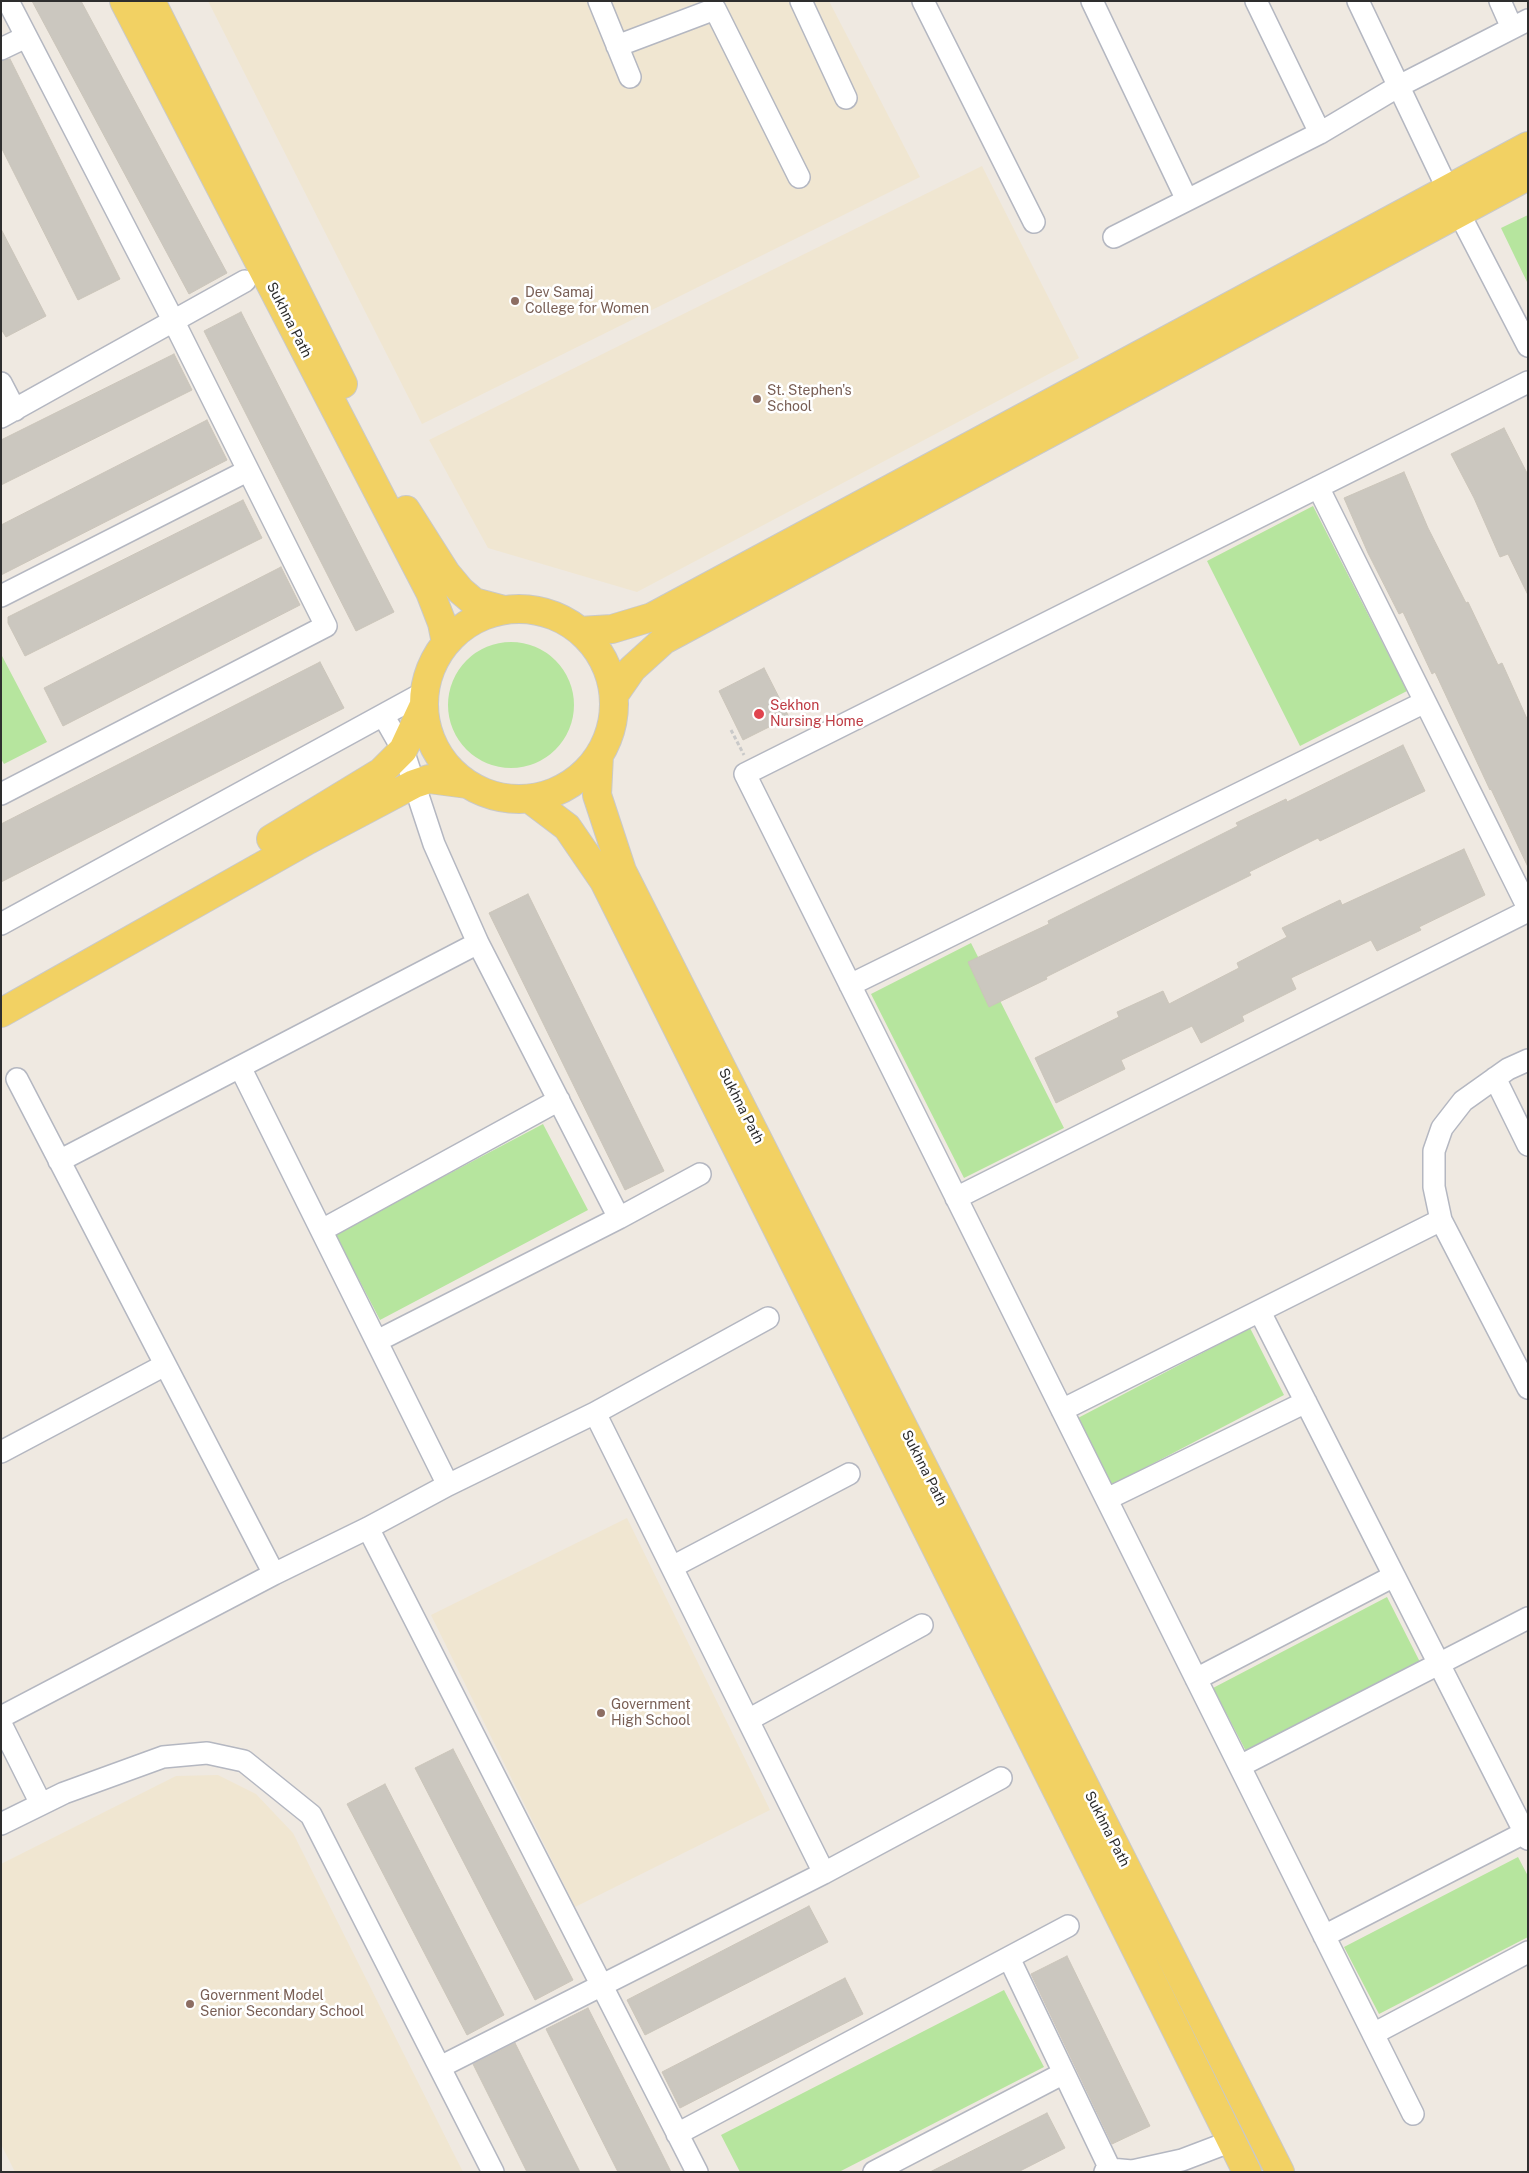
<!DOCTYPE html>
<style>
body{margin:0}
#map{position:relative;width:1529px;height:2173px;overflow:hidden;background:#efe9e1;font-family:"Public Sans",sans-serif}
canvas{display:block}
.frame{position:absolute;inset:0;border:2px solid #2e2e2e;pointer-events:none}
</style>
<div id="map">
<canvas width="1529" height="2173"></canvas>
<div class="frame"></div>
</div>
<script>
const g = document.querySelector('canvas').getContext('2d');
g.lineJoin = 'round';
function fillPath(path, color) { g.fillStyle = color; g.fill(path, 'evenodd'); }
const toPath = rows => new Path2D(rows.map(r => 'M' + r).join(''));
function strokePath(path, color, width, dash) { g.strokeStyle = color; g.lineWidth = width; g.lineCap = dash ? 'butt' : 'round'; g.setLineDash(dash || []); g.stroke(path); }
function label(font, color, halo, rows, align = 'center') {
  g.font = font + ' "Public Sans",sans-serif'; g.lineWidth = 5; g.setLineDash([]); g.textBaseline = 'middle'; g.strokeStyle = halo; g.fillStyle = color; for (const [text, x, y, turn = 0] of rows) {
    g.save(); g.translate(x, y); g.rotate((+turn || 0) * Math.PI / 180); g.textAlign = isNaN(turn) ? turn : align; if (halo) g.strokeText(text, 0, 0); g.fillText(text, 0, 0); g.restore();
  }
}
const education = toPath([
 [208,1,829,1,920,177,422,424],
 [982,166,1079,358,637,592,488,548,429,440],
 [627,1518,770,1810,575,1907,431,1615],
 [218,1775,256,1794,293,1833,463,2172,15,2172,1,2144,1,1864,176,1776]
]);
const green = toPath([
 [1528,215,1528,284,1501,228],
 [1313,506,1407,691,1300,746,1207,561],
 '448 705a63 63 0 1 1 126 0a63 63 0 1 1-126 0Z',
 [1,654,47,742,4,764,1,759],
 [971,943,1064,1128,964,1178,871,994],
 [543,1124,588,1210,380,1320,335,1234],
 [1250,1328,1284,1395,1110,1486,1076,1419],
 [1387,1597,1421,1664,1248,1755,1213,1688],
 [1518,1857,1528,1876,1528,1937,1379,2014,1344,1947],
 [1004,1990,1044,2067,839,2172,740,2172,721,2135]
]);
const building = toPath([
 [32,1,81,1,227,273,189,294,32,1],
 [10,59,120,279,78,300,1,147,1,61,10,59],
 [1,229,46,316,6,337,1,329,1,229],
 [241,312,394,612,356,631,204,331,241,312],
 [174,354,192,390,1,485,1,440,174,354],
 [207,420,227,460,1,575,1,525,207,420],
 [1504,428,1528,475,1528,595,1508,554,1500,557,1474,498,1451,454,1504,428],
 [1404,472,1428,528,1466,603,1468,602,1498,665,1502,663,1528,721,1528,867,1491,789,1490,790,1435,672,1432,674,1403,612,1399,614,1368,553,1344,498,1404,472],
 [243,500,262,538,25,656,8,623,8,617,243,500],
 [281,567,300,605,63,726,44,688,281,567],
 [320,662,344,708,1,882,1,824,320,662],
 [764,668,789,717,743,740,719,691,764,668],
 [1403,745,1425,791,1320,841,1318,838,1249,872,1251,875,1046,977,1047,979,989,1007,968,962,1049,924,1048,921,1238,826,1236,823,1286,799,1287,802,1403,745],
 [1464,849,1485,895,1419,927,1421,930,1377,951,1371,940,1291,978,1296,989,1242,1016,1244,1021,1201,1043,1192,1026,1121,1060,1125,1069,1056,1103,1035,1058,1119,1017,1117,1012,1163,991,1169,1004,1239,968,1237,963,1287,937,1282,928,1340,900,1342,905,1464,849],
 [528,894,664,1171,625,1190,489,913,528,894],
 [453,1749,573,1980,535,2000,415,1768,453,1749],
 [385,1784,504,2015,467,2035,347,1804,385,1784],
 [809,1906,828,1942,645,2035,627,2000,809,1906],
 [1067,1956,1150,2126,1112,2144,1031,1974,1067,1956],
 [845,1978,863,2014,680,2108,662,2072,845,1978],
 [588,2008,658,2146,671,2172,618,2172,546,2029,588,2008],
 [515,2043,526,2065,580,2172,527,2172,473,2064,515,2043],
 [1047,2113,1065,2148,1018,2172,930,2172,1047,2113]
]);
const path = toPath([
 [731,730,744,755]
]);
const minor = toPath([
 [599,1,630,77],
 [801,1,846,98],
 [923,1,1034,222],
 [1092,1,1187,200],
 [1256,1,1320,133],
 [1358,1,1459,213,1528,346],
 [1500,1,1512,28],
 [617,46,715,9,799,177],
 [1,49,26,37],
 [1114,237,1320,133,1399,86,1528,20],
 [1,383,15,410],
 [1,417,245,281],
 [1318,487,1528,908],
 [1,596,247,471],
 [383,715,403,750,434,844,478,943,619,1218],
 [1,794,326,626,173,320,8,1],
 [1,924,425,692],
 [850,985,1425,702],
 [1528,1060,1508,1069,1463,1101,1442,1128,1434,1151,1434,1187,1441,1220,1528,1388],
 [240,1067,448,1485],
 [1495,1078,1528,1145],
 [17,1079,274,1574],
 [59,1161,478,943],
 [956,1198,1528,911],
 [322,1230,559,1100],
 [1260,1312,1528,1839],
 [377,1341,619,1218,700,1174],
 [1062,1410,1441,1220],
 [595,1413,824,1873],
 [1,1452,165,1365],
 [1107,1499,1306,1402],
 [368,1528,697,2172],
 [672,1567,849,1474],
 [1196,1679,1394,1576],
 [1,1717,274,1574,368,1528,448,1485,595,1413,768,1318],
 [748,1720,922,1625],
 [1,1724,41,1804],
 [1240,1766,1528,1618],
 [1,1824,64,1793,163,1757,207,1753,244,1761,311,1815,493,2172],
 [1324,1936,1524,1833],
 [1009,1958,1110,2169],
 [1373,2034,1528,1952],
 [440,2067,824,1873,1001,1778],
 [1413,2114,745,774,1528,382],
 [677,2134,1068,1926],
 [874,2172,1064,2073],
 [1105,2172,1110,2169,1132,2171,1182,2160,1232,2141]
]);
const major = toPath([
 [124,1,430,592,442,623,446,643],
 [151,1,343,384],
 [406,510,446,573,461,591,474,602,504,610],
 '424 704a95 95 0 1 1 190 0a95 95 0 1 1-190 0Z',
 [580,631,612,629,652,617,1528,146],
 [614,695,632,669,664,640,1528,176],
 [599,755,597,795,622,871,1280,2172],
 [530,799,567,827,604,881,1247,2172],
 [271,839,381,772,403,750,424,705],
 [1,1013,308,840,414,784,429,779,467,784]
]);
const markers = [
 [515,301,5,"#8d6e63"],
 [757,399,5,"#8d6e63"],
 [759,714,6,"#e0444e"],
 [601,1713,5,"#8d6e63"],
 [190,2004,5,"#8d6e63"]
];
const educationNames = [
 ["Dev Samaj",525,293],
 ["College for Women",525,309],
 ["St. Stephen's",767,391],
 ["School",767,407],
 ["Government",611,1705],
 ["High School",611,1721],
 ["Government Model",200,1996],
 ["Senior Secondary School",200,2012]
];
const streetNames = [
 ["Sukhna Path",289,320,63],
 ["Sukhna Path",741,1106,63],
 ["Sukhna Path",924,1468,63],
 ["Sukhna Path",1107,1829,63]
];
const healthNames = [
 ["Sekhon",770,706],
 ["Nursing Home",770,722]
];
fillPath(education, '#f0e6d1');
fillPath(green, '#b6e59e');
fillPath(building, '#cbc7bf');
strokePath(building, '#cbc5ba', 1);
strokePath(minor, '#b4b7c1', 24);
strokePath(major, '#c9c9c9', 30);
strokePath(path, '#c9c9c9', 3, [4, 2.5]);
strokePath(minor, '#fff', 21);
strokePath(major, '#f2d163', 28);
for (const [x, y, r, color] of markers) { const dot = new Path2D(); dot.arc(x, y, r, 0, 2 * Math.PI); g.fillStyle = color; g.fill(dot); strokePath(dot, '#fff', 2); }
label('14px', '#785e54', '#fff', educationNames, 'left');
label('14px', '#2e2e2e', '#fff', streetNames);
label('14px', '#be3a42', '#fff', healthNames, 'left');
</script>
